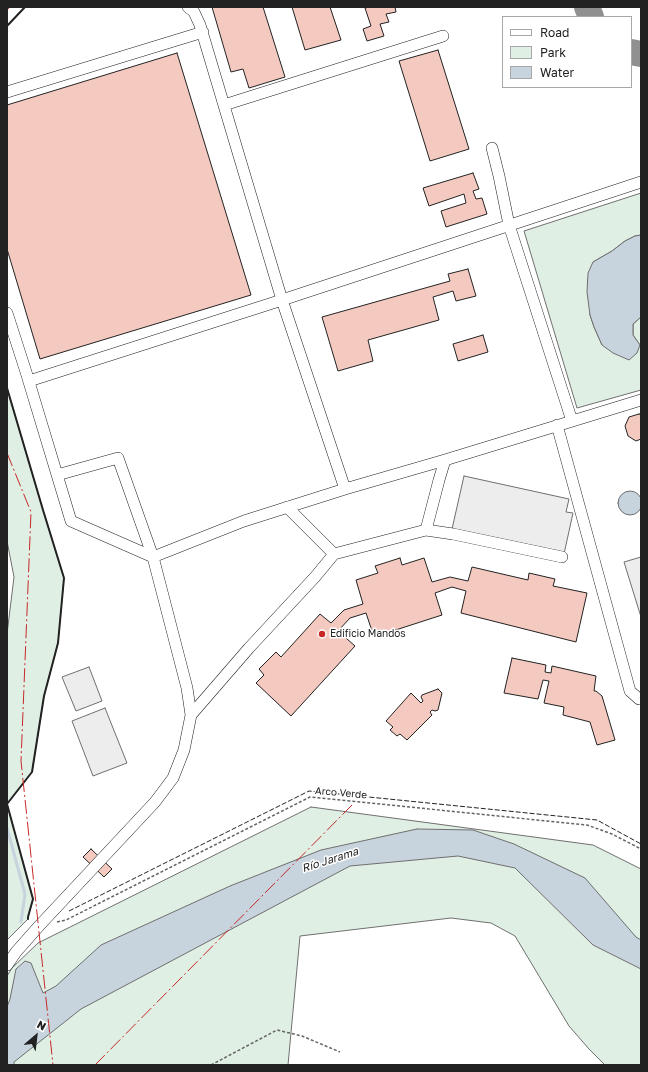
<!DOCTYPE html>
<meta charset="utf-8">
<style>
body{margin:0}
#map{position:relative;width:648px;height:1072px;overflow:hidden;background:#fff;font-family:"Golos Text",sans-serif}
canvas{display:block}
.frame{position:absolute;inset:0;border:8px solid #222;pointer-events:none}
.legend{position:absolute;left:502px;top:16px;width:130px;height:72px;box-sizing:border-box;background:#fff;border:1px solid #a7a7a7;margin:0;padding:5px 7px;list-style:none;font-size:12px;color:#222}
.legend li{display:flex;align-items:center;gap:8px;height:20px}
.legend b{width:20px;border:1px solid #a7a7a7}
.north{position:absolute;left:16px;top:1016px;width:40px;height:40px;-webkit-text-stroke:3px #fff;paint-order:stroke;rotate:28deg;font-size:11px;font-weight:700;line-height:16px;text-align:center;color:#222}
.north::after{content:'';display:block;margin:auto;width:14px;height:18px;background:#222;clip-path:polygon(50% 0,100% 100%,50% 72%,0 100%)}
</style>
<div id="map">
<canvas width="648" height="1072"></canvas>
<div class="frame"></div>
<ul class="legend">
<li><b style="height:5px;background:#fff"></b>Road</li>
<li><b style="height:11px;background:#e0efe3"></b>Park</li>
<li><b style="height:11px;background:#c7d3dd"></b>Water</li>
</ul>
<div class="north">N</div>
</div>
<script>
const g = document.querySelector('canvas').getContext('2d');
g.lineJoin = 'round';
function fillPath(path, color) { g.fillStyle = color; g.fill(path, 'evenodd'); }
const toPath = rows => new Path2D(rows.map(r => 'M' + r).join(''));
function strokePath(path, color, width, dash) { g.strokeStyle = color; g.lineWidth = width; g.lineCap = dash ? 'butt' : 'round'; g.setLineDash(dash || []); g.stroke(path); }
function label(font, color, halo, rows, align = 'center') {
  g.font = font + ' "Golos Text",sans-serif'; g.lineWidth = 3; g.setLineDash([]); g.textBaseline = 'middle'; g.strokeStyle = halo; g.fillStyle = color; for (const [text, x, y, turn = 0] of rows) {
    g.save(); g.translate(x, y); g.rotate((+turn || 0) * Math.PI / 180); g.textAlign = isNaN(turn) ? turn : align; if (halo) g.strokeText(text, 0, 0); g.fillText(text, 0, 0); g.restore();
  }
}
const green = toPath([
 [641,193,641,235,635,236,625,241,612,251,593,262,590,315,594,327,602,345,640,345,633,335,633,324,641,317,641,390,577,408,524,231,641,193],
 [7,388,43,510,64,578,58,643,44,696,32,772,7,804,33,899,28,917,28,919,7,940,7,634,14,577,7,541,7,388],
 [311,807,593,845,641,869,641,1065,605,1065,589,1049,569,1026,515,936,491,923,451,918,300,936,288,1065,7,1065,7,976,12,968,38,943,311,807]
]);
const parking = toPath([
 [464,476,569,499,566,512,573,513,564,554,452,529,464,476],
 [641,557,641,617,624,562,641,557],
 [89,667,102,701,76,711,62,677,89,667],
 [105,708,127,763,93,776,72,721,105,708]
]);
const water = toPath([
 [641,235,641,317,633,324,633,335,640,345,637,353,629,360,613,353,602,345,594,327,590,315,587,292,588,273,593,262,612,251,625,241,635,236,641,235],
 '618 503a12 12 0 1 1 24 0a12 12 0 1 1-24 0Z',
 [417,829,473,830,514,844,585,878,636,937,641,940,641,969,593,945,515,868,458,856,350,866,81,1009,14,1062,14,1065,7,1065,7,1007,10,999,16,969,25,961,31,963,43,993,56,986,101,945,230,886,321,850,417,829]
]);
const stream = toPath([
 [7,828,25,894,21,922]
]);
const taxiway = toPath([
 [587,7,591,17],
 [631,52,641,54]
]);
const building = toPath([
 [212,7,263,7,285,77,249,88,243,69,231,72,212,7],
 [292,7,330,7,341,40,305,50,292,7],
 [370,7,395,7,396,12,386,14,389,22,380,24,384,36,367,41,363,29,371,26,365,8,370,7],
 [438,50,469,149,430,161,399,61,438,50],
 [177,53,251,295,40,359,7,249,7,105,177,53],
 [473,173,479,189,473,191,476,199,482,198,487,214,446,227,441,211,466,203,464,194,429,206,423,188,473,173],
 [468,269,476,296,456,301,453,291,433,297,439,320,368,340,373,361,338,371,322,317,450,281,448,274,468,269],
 [483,335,488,352,458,361,453,344,483,335],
 [639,414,641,415,641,439,636,441,628,436,625,426,629,417,639,414],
 [400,558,402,565,424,558,432,582,450,577,468,581,472,567,528,580,529,573,555,579,553,586,587,593,576,642,461,613,466,591,452,587,435,593,442,615,374,637,366,613,350,618,338,631,355,646,291,716,256,683,264,675,259,669,276,652,281,657,320,614,331,623,344,610,363,604,356,580,378,573,375,566,400,558],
 [512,658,546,665,545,672,551,673,552,666,596,676,594,691,596,691,602,696,615,740,597,745,590,722,563,715,564,707,544,703,549,681,543,680,538,699,504,693,512,658],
 [438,689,442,693,438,710,435,711,432,710,430,712,432,715,407,740,400,734,397,736,390,730,393,727,386,721,411,693,421,703,423,701,421,697,422,695,438,689],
 [91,849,112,869,104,877,83,857,91,849]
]);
const path = toPath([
 [57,922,66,920,310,797,587,825,612,834,641,849],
 [211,1065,277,1030,302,1036,340,1052]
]);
const minor = toPath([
 [188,7,194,12,200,25,282,300,345,489],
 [7,92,203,32],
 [224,105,443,36],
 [492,148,499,176,509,225,572,421],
 [7,313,26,372,71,521,153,557,244,521,345,489,445,460,641,400],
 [29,381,282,300,641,182],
 [557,425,630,691,639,699,641,699],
 [287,507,334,554],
 [426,530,439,480,445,460],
 [191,715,249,648,315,577,334,554,426,530,453,534,562,557],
 [7,965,16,952,39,926,155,802,173,778,184,750,191,715,187,688,153,557,118,458,57,475]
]);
const fence = toPath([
 [69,911,309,791,597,820,641,844]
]);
const wall = toPath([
 [7,26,25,7],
 [7,388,43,510,64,578,58,643,44,696,32,772,7,804,33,899,28,917,28,919]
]);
const power = toPath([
 [7,10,10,7],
 [7,453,31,512,21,761,53,1065],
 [95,1065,352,805]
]);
const markers = [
 [322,634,4,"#c62828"]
];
const poiNames = [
 ["Edificio Mandos",330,634]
];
const streetNames = [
 ["Arco Verde",341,793,5]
];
const waterNames = [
 ["Río Jarama",330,860,-18]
];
fillPath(green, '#e0efe3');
strokePath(green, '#6f6f6f', 1);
fillPath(parking, '#ededed');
strokePath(parking, '#6f6f6f', 1);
fillPath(water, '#c7d3dd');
strokePath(water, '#6f6f6f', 1);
strokePath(stream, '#c7d3dd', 3);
strokePath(taxiway, '#909090', 26);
fillPath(building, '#f3c9c0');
strokePath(building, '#222', 1);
strokePath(minor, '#222', 12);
strokePath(path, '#646464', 1.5, [3, 2]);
strokePath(minor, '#fff', 11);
strokePath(fence, '#222', 1, [5, 2]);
strokePath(wall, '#222', 2);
strokePath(power, '#c62828', 1, [14, 3, 2, 3]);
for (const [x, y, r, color] of markers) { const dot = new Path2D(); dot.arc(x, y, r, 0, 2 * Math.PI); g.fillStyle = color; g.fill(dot); strokePath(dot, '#fff', 1.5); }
label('10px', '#222', '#fff', poiNames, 'left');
label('10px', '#222', '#fff', streetNames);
label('italic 11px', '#222', '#fff', waterNames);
</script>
